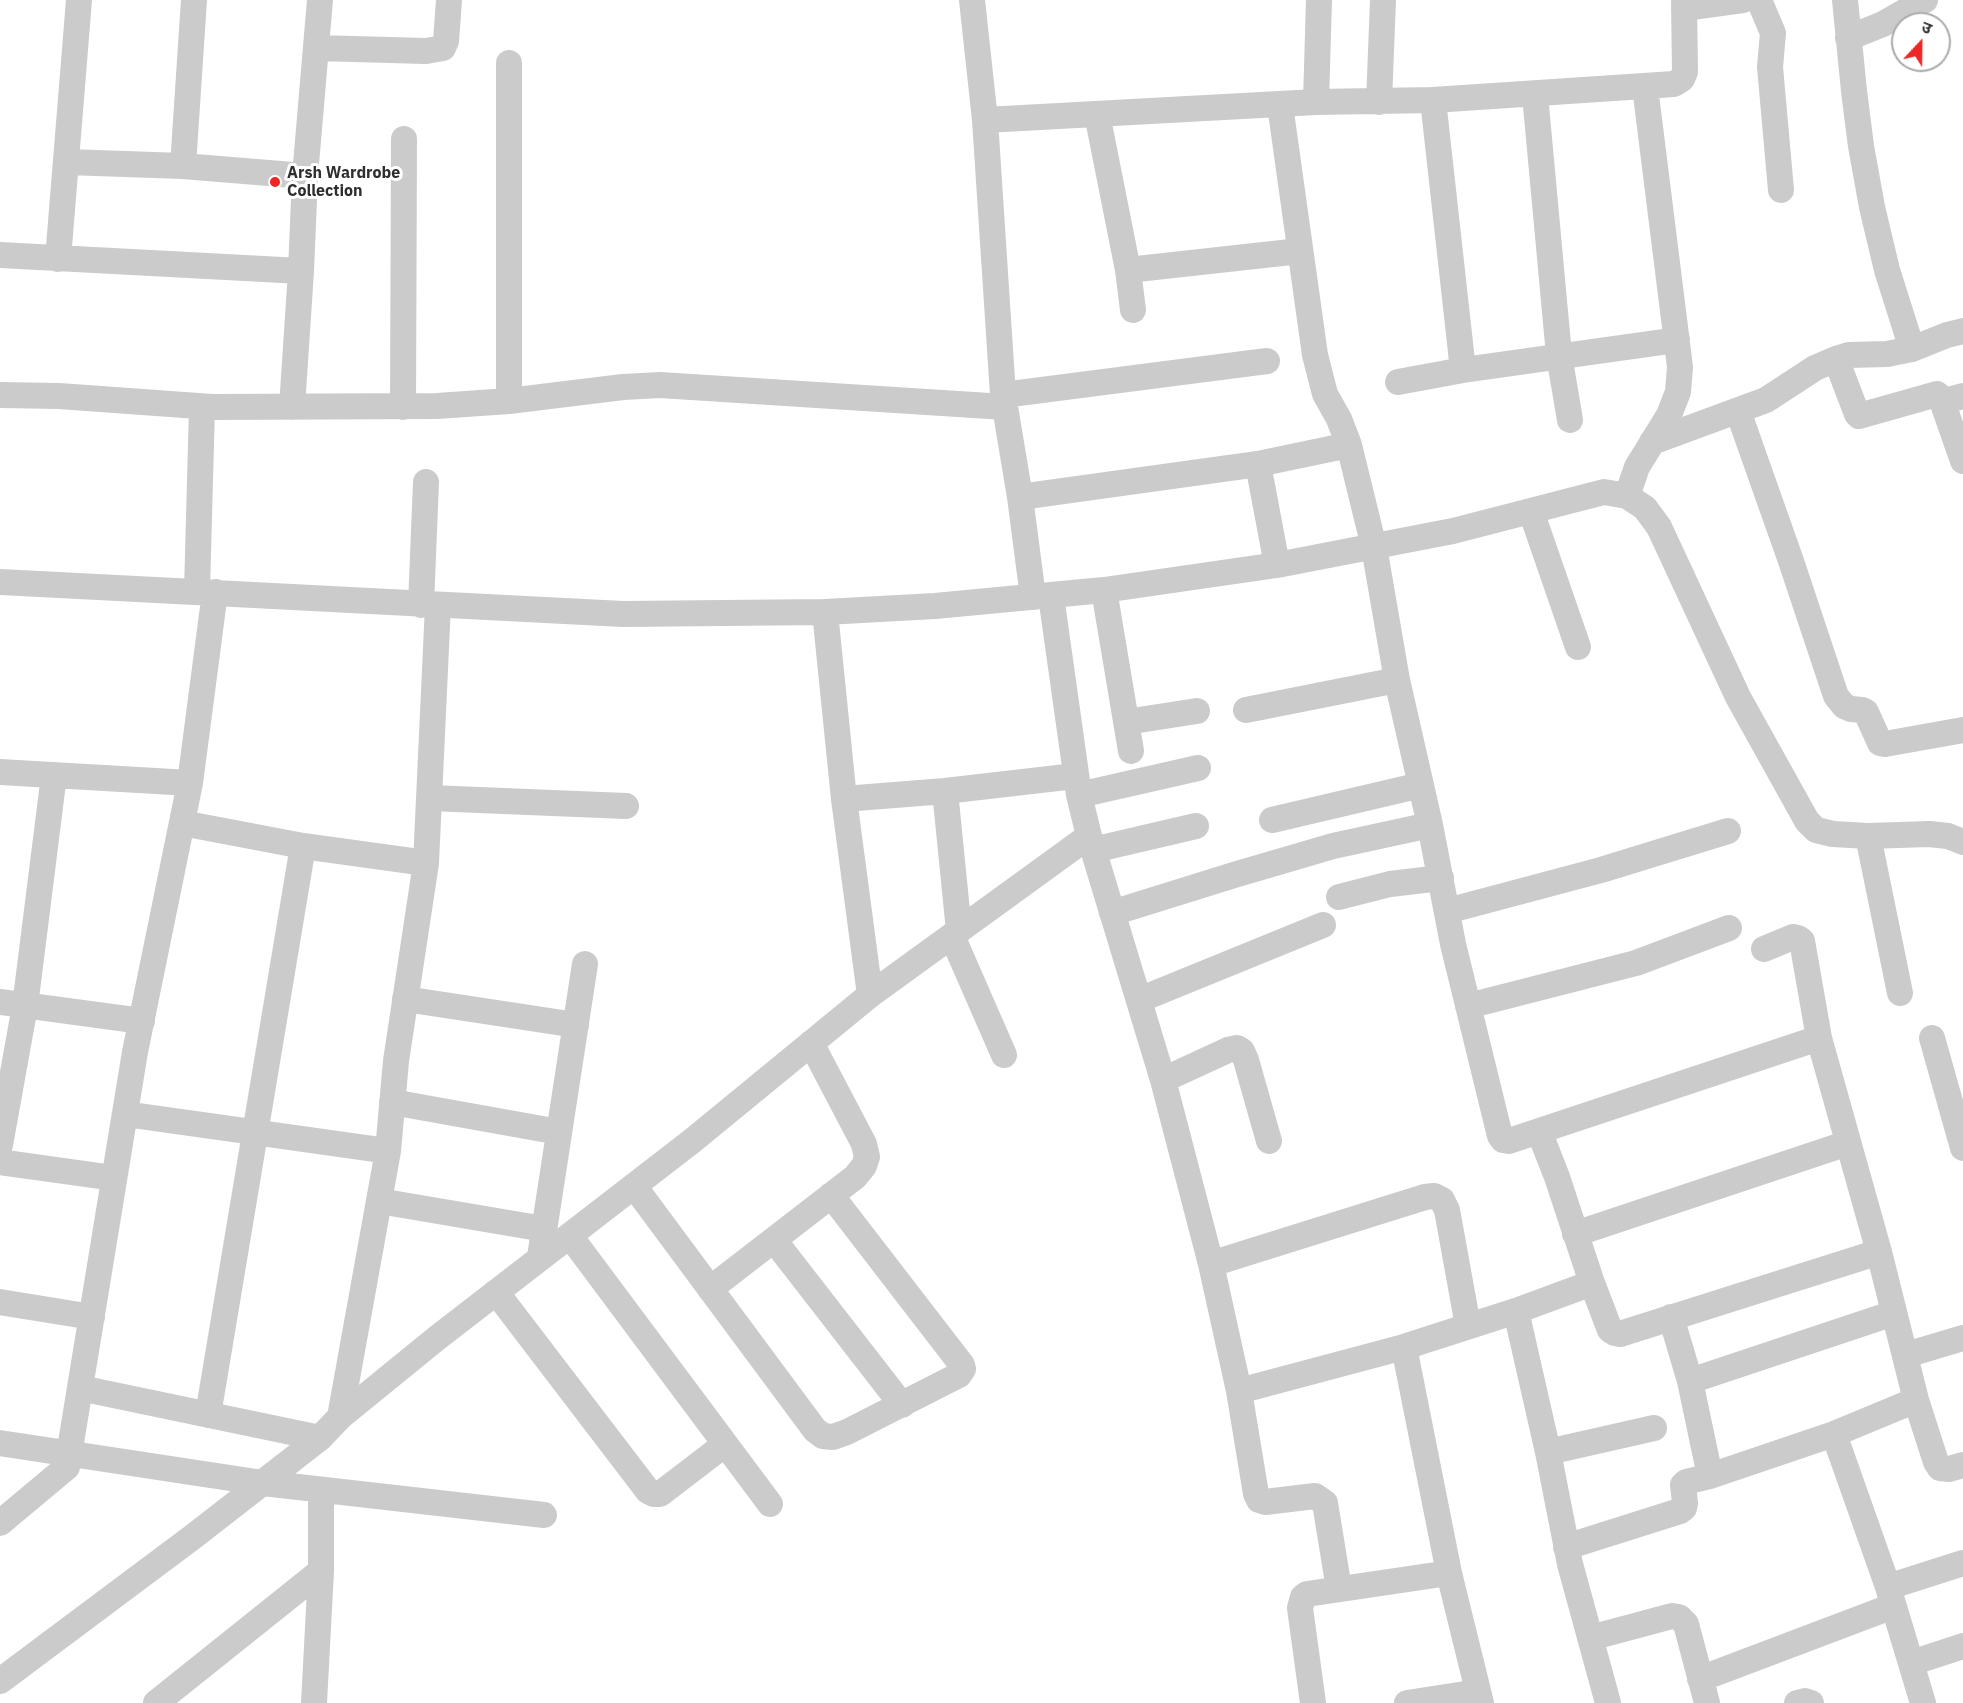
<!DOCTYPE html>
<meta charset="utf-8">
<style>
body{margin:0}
#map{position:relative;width:1963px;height:1703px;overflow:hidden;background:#fff;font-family:"IBM Plex Sans","Noto Sans Devanagari",sans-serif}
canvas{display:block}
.north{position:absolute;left:1891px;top:12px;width:60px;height:60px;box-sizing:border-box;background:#fff;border:2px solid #ababab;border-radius:50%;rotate:22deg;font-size:16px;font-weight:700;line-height:24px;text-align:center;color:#2e2e2e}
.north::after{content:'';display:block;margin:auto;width:21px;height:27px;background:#ee2726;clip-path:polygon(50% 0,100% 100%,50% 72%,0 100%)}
</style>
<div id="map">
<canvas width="1963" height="1703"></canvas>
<div class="north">उ</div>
</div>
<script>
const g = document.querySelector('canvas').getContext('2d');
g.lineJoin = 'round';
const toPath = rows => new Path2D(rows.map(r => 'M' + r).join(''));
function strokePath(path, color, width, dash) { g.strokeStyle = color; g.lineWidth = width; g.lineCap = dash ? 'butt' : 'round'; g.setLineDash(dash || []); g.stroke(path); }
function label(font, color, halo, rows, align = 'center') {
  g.font = font + ' "IBM Plex Sans",sans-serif'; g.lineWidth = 6; g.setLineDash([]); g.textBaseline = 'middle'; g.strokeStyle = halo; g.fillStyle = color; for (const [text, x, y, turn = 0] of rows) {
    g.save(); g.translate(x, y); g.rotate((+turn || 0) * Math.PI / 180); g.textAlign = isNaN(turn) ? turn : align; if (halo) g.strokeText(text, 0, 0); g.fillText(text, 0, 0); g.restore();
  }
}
const minor = toPath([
 [972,0,985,120,1003,395,1020,497,1033,597],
 [1759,0,1773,33,1770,67,1781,190],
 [1845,0,1854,91,1861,146,1872,207,1887,270,1912,349],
 [1684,8,1743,0],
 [1848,38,1883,24,1925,0],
 [317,48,426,51,443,48,446,41,449,0],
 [509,63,509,401],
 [1535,95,1559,355,1570,420],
 [1433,100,1463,370],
 [1316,102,1319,0],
 [1379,102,1383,0],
 [1280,105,1315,355,1325,394,1339,419,1349,445,1374,547,1397,680,1430,825,1453,944,1500,1136,1503,1140,1509,1141,1819,1038],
 [1097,114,1128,270,1133,310],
 [985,120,1316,102,1433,100,1674,84,1682,79,1685,72,1684,0],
 [67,162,183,166,305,176],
 [183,166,194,0],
 [0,255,301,271],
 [58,259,79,0],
 [1128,270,1300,251],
 [1836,359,1857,414,1859,416,1937,394,1944,401,1963,396],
 [1398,382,1463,370,1677,340],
 [0,395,59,396,212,407,437,406,509,401,623,387,660,385,1005,407],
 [1003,395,1267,361],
 [1942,401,1963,461],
 [292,407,301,271,305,176,320,0],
 [403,407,404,139],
 [1738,411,1791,561,1836,696,1844,706,1851,709,1862,710,1866,712,1880,743,1885,744,1963,730],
 [1652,442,1766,400,1815,368,1836,359,1849,355,1887,354,1912,349,1947,335,1963,331],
 [1258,464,1277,565],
 [1627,496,1637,467,1669,415,1678,392,1680,367,1645,87],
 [1020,497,1258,464,1349,445],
 [1531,511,1578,647],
 [0,582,623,614,825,612,935,606,1104,590,1277,565,1453,531,1604,492,1627,496,1645,508,1659,527,1738,697,1807,821,1816,830,1833,834,1868,836,1929,834,1948,836,1963,842],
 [1104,590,1131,751],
 [197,591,202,407],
 [1051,596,1079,795,1089,836,1163,1080,1211,1264,1239,1391,1256,1494,1259,1500,1265,1502,1315,1496,1325,1503,1339,1589],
 [421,605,426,482],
 [825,612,844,799,870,995],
 [1246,710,1397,680],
 [1126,722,1197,711],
 [0,772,190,783],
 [945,791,959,931],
 [1079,795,1198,768],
 [430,798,626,806],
 [844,799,945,791,1075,776],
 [1272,820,1421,785],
 [182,823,303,846,426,863],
 [1868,836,1900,993],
 [1093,850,1196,826],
 [1339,897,1390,884,1441,878],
 [1447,911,1601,870,1728,831],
 [1112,913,1234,875,1333,846,1430,825],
 [952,936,1004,1055],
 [1764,949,1793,937,1798,938,1802,941,1819,1038,1879,1252,1916,1400,1936,1462,1940,1468,1949,1469,1963,1465],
 [405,999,576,1025],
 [1139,1000,1323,925],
 [0,1002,142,1021],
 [1468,1006,1636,963,1729,928],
 [1932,1038,1963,1148],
 [1163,1080,1228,1050,1237,1048,1242,1051,1246,1060,1269,1141],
 [392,1102,559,1132],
 [125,1114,388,1151],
 [1539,1131,1557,1177,1592,1283,1610,1330,1615,1333,1620,1334,1879,1252],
 [0,1145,25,1006,54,775],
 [0,1162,114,1178],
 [634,1186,815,1430,823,1436,833,1437,847,1432,959,1375,963,1369,962,1365,831,1195],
 [379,1201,544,1229],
 [1575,1234,1848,1143],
 [570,1236,770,1504],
 [774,1240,902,1405],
 [540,1257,585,964],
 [1211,1264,1425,1197,1434,1196,1442,1200,1447,1210,1468,1326],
 [710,1289,855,1177,864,1166,867,1157,864,1144,811,1043],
 [496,1292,648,1491,654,1494,660,1494,724,1445],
 [0,1302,92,1317],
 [1516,1311,1548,1452,1570,1564,1608,1703],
 [1671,1317,1690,1381,1710,1476,1834,1434,1916,1400],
 [1404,1347,1449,1573,1481,1703],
 [1906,1355,1963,1338],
 [1690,1381,1894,1313],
 [80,1388,320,1438],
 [1239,1391,1404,1347,1516,1311,1592,1283],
 [208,1415,303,846],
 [340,1417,388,1151,396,1061,426,863,438,605],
 [1834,1434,1888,1587,1923,1703],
 [0,1443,263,1483,544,1515],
 [1548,1452,1654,1428],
 [0,1523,67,1467,135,1052,190,783,215,592],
 [1566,1547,1680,1511,1684,1508,1685,1503,1683,1485,1686,1482,1710,1476],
 [1888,1587,1963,1563],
 [1590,1638,1672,1616,1679,1617,1686,1624,1707,1703],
 [1911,1663,1963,1646],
 [1700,1679,1893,1606],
 [0,1681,194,1536,320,1438,340,1417,437,1338,692,1141,870,995,1089,836],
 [156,1703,321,1571],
 [314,1703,321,1571,321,1490],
 [1313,1703,1300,1608,1303,1597,1307,1594,1449,1573],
 [1407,1703,1478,1692],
 [1797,1703,1805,1701,1811,1703]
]);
const markers = [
 [275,182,6,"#ee2726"]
];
const poiNames = [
 ["Arsh Wardrobe",287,173],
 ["Collection",287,191]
];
strokePath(minor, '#cbcbcb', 26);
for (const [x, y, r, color] of markers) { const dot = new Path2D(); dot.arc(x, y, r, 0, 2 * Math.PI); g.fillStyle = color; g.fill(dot); strokePath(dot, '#fff', 2); }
label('bold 16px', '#2e2e2e', '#fff', poiNames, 'left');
</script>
